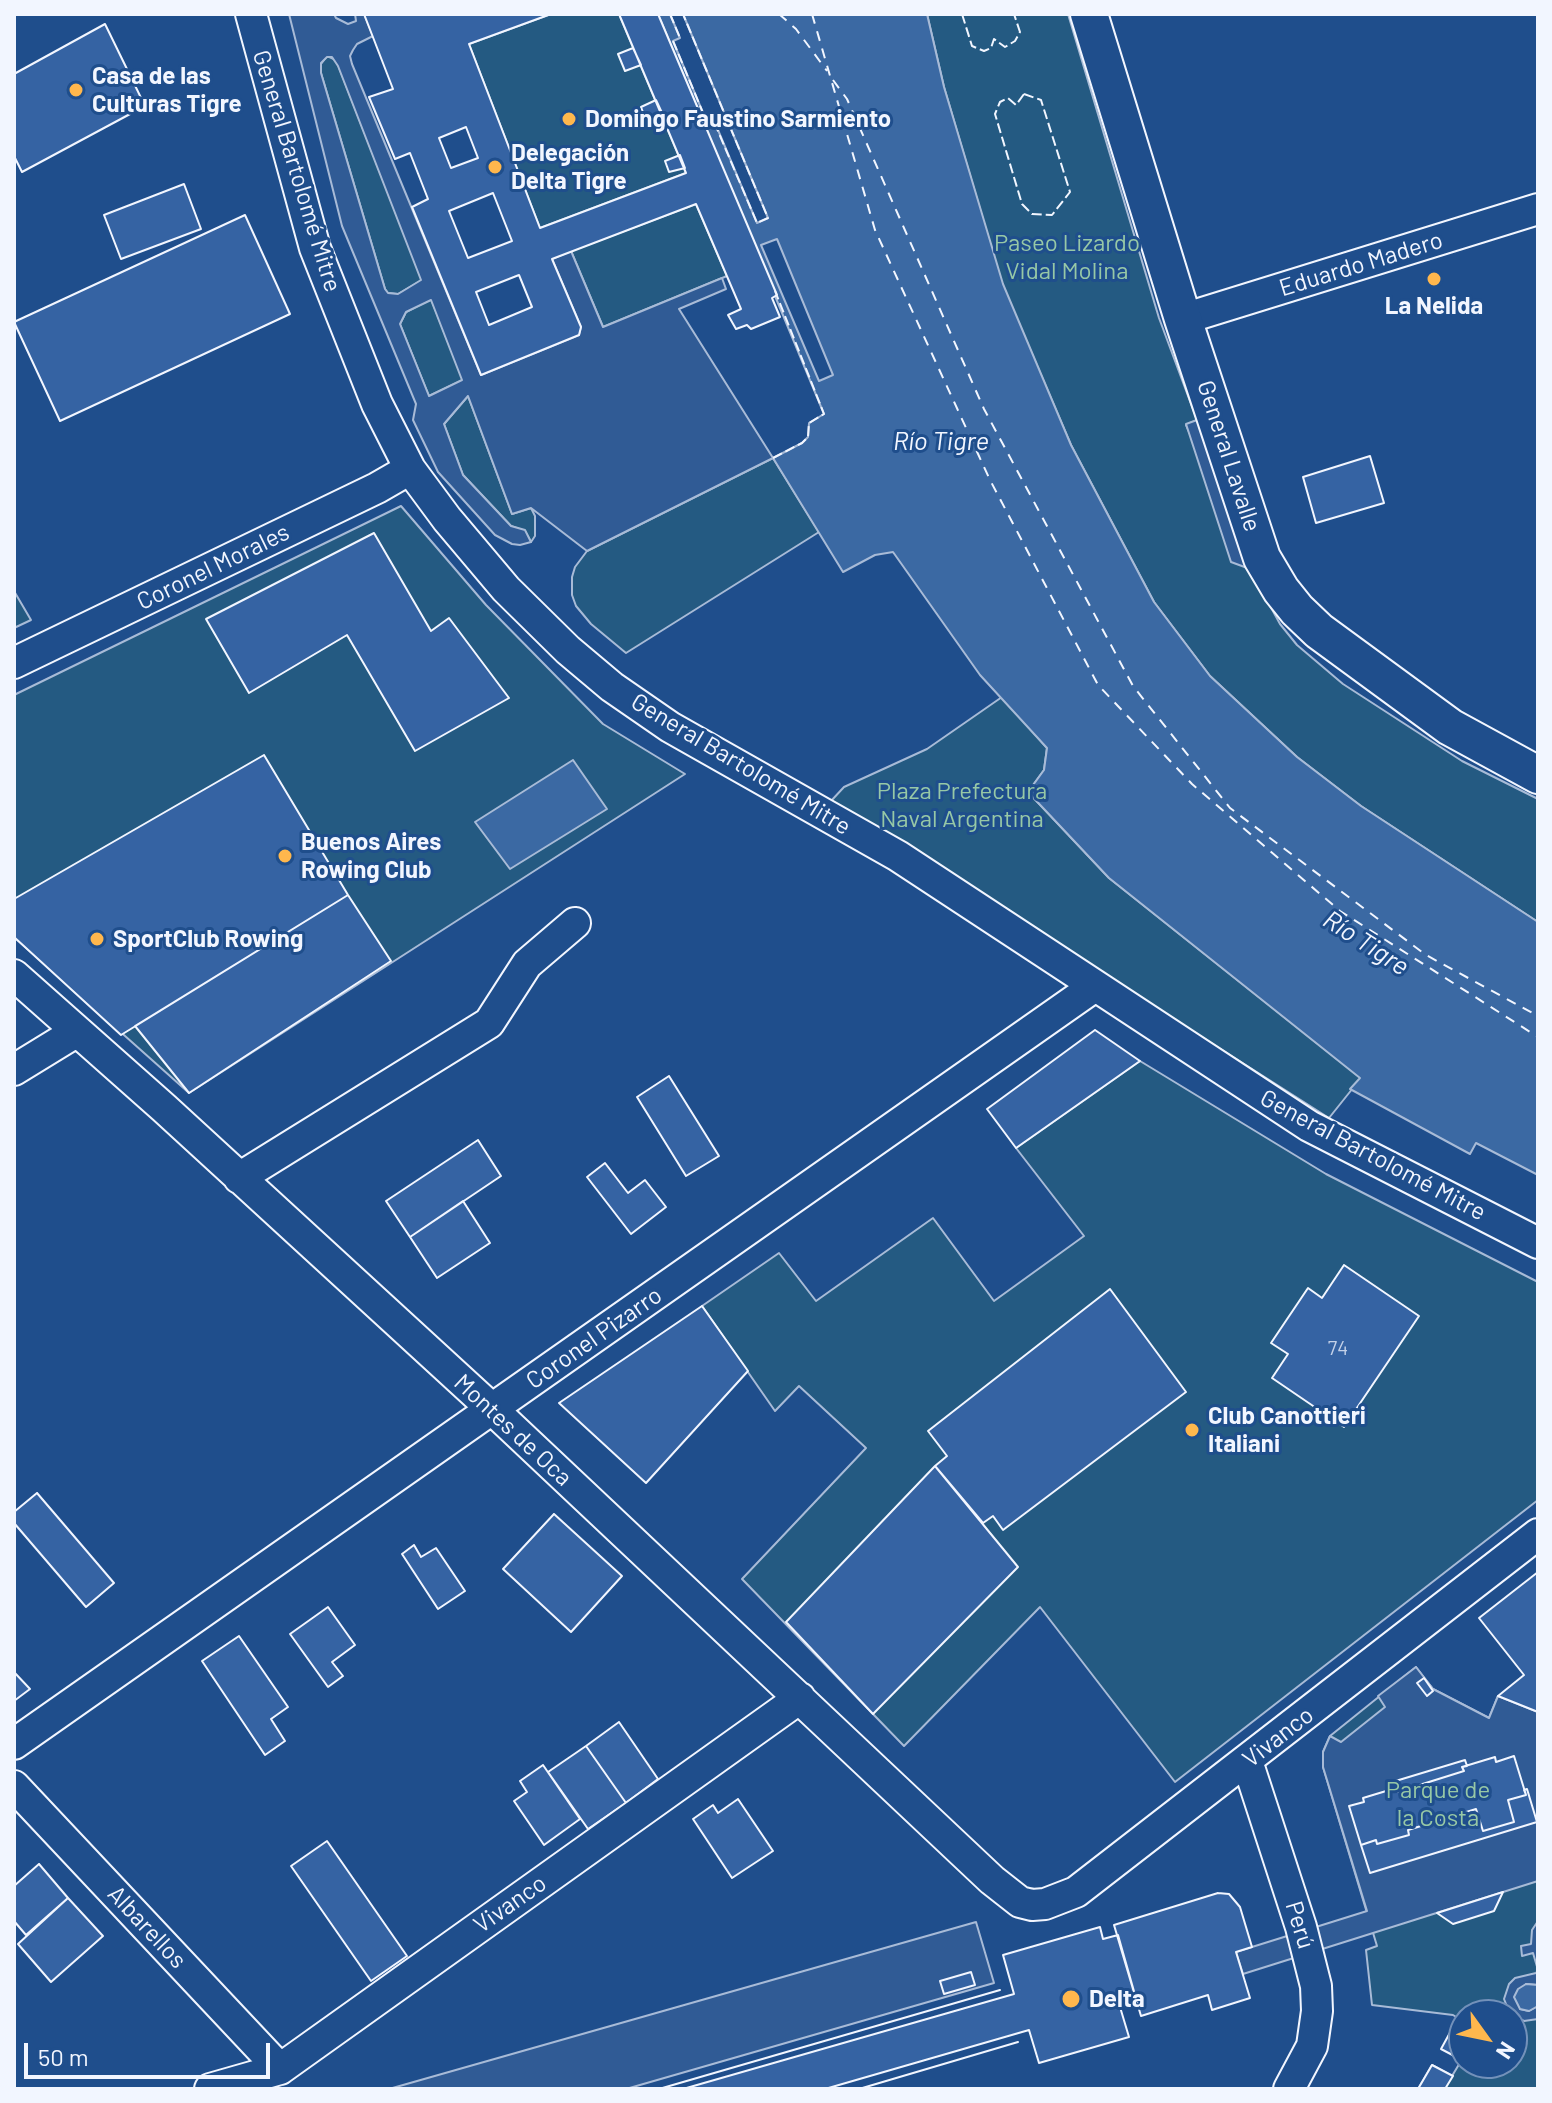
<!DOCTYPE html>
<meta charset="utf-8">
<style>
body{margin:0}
#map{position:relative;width:1552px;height:2103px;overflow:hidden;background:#1f4e8c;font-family:Barlow,sans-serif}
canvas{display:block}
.frame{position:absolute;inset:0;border:16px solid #f2f6ff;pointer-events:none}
.north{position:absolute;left:1448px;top:1999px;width:80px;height:80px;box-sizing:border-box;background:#1f4e8c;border:2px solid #7391ba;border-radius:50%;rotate:123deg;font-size:22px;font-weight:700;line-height:32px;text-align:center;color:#f2f6ff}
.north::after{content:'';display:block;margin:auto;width:28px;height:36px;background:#ffb74d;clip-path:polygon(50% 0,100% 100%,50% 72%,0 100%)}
.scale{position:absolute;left:24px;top:2043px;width:246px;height:36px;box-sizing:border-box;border:4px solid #f2f6ff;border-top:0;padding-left:10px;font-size:24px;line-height:28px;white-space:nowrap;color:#f2f6ff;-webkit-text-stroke:6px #1f4e8c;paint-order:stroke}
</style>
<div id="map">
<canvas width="1552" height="2103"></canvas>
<div class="frame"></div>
<div class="north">N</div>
<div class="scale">50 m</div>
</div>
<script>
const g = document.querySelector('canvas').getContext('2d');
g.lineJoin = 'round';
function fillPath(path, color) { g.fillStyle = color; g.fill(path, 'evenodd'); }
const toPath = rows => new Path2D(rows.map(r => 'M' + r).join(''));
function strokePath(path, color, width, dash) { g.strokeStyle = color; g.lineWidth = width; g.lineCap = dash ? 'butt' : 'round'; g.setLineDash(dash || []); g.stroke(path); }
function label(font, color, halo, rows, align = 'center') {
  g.font = font + ' Barlow,sans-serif'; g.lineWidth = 6; g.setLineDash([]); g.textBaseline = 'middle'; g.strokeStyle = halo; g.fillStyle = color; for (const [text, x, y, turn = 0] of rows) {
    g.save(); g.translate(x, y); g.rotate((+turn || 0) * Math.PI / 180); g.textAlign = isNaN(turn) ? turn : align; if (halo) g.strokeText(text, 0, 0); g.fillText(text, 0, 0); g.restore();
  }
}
const green = toPath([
 [551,14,619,14,686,173,540,228,469,44,551,14],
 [927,14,1068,14,1159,318,1197,420,1186,425,1250,569,1280,624,1297,645,1343,684,1462,761,1538,799,1538,922,1361,806,1297,757,1210,676,1154,602,1071,445,1002,284,944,87,927,14],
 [327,56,336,60,422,280,398,294,388,293,385,289,321,73,321,64,327,56],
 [696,204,727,276,603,327,571,251,696,204],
 [431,299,463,380,429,396,400,324,406,312,431,299],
 [468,396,512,514,531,508,535,516,535,536,531,542,525,531,511,526,463,475,444,424,468,396],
 [773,458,819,532,626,653,591,624,576,606,572,595,572,577,575,567,587,551,773,458],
 [401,506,486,605,603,724,685,774,189,1093,14,937,14,695,401,506],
 [14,591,31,620,14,628,14,591],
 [1002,697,1047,748,1044,770,1028,792,1109,878,1361,1078,1329,1118,831,801,844,787,927,749,1002,697],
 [1140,1061,1326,1174,1538,1282,1538,1500,1175,1782,1040,1607,904,1746,742,1579,866,1448,799,1386,775,1411,702,1306,779,1253,816,1301,933,1218,994,1301,1084,1236,1016,1148,1140,1061],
 [1416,1667,1433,1689,1489,1718,1498,1696,1538,1712,1538,2089,1418,2089,1432,2065,1452,2076,1464,2056,1464,2063,1512,2063,1512,2015,1464,2015,1464,2022,1453,2015,1372,2005,1366,1950,1377,1946,1323,1767,1323,1752,1330,1736,1416,1667]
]);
const parking = toPath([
 [289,14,334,14,336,18,348,24,356,21,355,14,364,14,373,36,357,44,353,50,350,56,352,64,481,375,579,335,581,327,552,259,571,251,603,327,722,278,726,289,679,309,773,458,587,551,531,508,512,514,468,396,444,424,463,475,511,526,525,530,531,542,520,545,512,544,495,535,438,472,413,420,416,404,342,226,289,14],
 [327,57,332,57,338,66,421,280,398,294,388,293,385,289,321,73,321,63,327,57],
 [431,300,462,380,429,396,400,324,406,312,431,300],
 [1197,420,1250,569,1231,562,1186,424,1197,420],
 [1416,1667,1433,1689,1489,1718,1498,1696,1538,1712,1538,1881,1243,1974,1236,1952,1367,1911,1323,1767,1323,1752,1330,1736,1341,1742,1385,1707,1378,1696,1416,1667],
 [1538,1921,1538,1985,1526,1984,1520,2009,1529,2011,1538,2006,1538,2019,1524,2021,1510,2014,1504,1999,1509,1984,1515,1978,1536,1973,1538,1970,1533,1953,1522,1956,1521,1946,1531,1944,1532,1930,1538,1921],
 [976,1922,994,1983,626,2089,389,2089,976,1922]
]);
const water = toPath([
 [658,14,927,14,944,87,1003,284,1071,445,1154,602,1210,676,1297,757,1361,806,1538,922,1538,1175,1476,1143,1470,1154,1350,1089,1360,1078,1109,878,1028,792,1044,770,1047,748,980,675,893,552,875,555,843,572,773,458,802,443,808,437,809,423,824,414,658,14],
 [573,760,607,809,510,869,475,822,573,760],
 [1526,1984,1538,1985,1538,2006,1529,2011,1520,2009,1514,1997,1518,1989,1526,1984]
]);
const pier = toPath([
 [670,14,683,14,768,218,757,223,713,118,706,120,673,41,680,38,670,14],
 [777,239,833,375,819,381,761,245,777,239]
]);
const ferry = toPath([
 [779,14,796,29,827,71],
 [812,14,875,230,990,480,1098,685,1192,784,1340,911,1538,1037],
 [833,80,847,99,984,409,1133,686,1230,808,1426,955,1538,1016]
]);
const building = toPath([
 [364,14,551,14,469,44,540,228,686,173,619,14,658,14,777,295,772,298,780,317,751,329,747,325,736,329,728,315,741,309,696,204,552,259,581,327,579,335,481,375,412,207,428,199,410,153,395,159,369,97,393,89,364,14],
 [466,127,478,158,451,168,439,138,466,127],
 [493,193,512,241,468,258,449,211,493,193],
 [519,275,532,307,489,325,476,292,519,275],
 [105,24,145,106,22,172,14,156,14,74,105,24],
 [633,48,641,65,625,71,618,54,633,48],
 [656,100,663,115,647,123,641,107,656,100],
 [680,155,685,168,669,172,665,161,680,155],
 [184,184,201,229,121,259,104,215,184,184],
 [245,215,290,314,60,421,14,322,245,215],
 [1370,456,1384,503,1316,523,1303,477,1370,456],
 [374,533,431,631,449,618,509,698,415,751,347,635,249,693,206,619,374,533],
 [264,755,348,895,121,1035,14,937,14,899,264,755],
 [348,895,391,961,189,1093,135,1026,348,895],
 [1095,1030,1140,1061,1016,1148,987,1109,1095,1030],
 [669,1076,719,1156,686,1176,637,1097,669,1076],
 [478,1140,501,1176,410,1237,386,1201,478,1140],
 [605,1163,628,1193,645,1180,666,1207,631,1234,587,1177,605,1163],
 [463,1201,490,1243,437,1278,410,1237,463,1201],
 [1344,1265,1419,1316,1344,1427,1272,1378,1288,1354,1271,1343,1308,1288,1322,1298,1344,1265],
 [1110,1289,1186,1392,1003,1530,993,1516,983,1523,935,1466,947,1456,928,1431,1110,1289],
 [702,1306,748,1371,646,1483,559,1403,702,1306],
 [935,1466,1018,1567,873,1714,786,1622,935,1466],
 [37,1493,114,1583,86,1607,14,1523,14,1512,37,1493],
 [554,1514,622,1576,571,1632,503,1569,554,1514],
 [414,1545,421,1557,436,1548,465,1591,438,1609,402,1554,414,1545],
 [1538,1572,1538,1712,1498,1696,1524,1675,1479,1618,1538,1572],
 [328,1607,355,1645,332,1662,343,1676,328,1687,290,1634,328,1607],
 [239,1636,288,1707,271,1719,285,1741,265,1755,202,1661,239,1636],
 [14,1672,30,1689,14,1701,14,1672],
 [1424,1678,1433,1691,1427,1696,1417,1683,1424,1678],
 [619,1722,658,1779,626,1803,586,1746,619,1722],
 [586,1746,626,1803,588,1829,548,1772,586,1746],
 [1514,1756,1526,1795,1508,1800,1514,1822,1483,1831,1476,1809,1408,1830,1409,1835,1377,1844,1376,1840,1361,1845,1349,1806,1364,1802,1363,1798,1396,1788,1397,1792,1464,1771,1462,1767,1495,1757,1496,1762,1514,1756],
 [1465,1760,1467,1766,1462,1767,1464,1771,1397,1792,1396,1788,1391,1789,1389,1783,1465,1760],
 [543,1765,580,1819,544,1845,514,1801,527,1792,520,1781,543,1765],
 [1527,1789,1537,1822,1370,1873,1361,1845,1376,1840,1377,1844,1409,1835,1408,1830,1476,1809,1483,1831,1514,1822,1508,1800,1526,1795,1524,1790,1527,1789],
 [738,1799,773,1851,732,1878,693,1819,713,1805,718,1813,738,1799],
 [327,1841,407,1956,371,1981,291,1866,327,1841],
 [39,1864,68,1898,26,1935,14,1921,14,1886,39,1864],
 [1503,1892,1494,1911,1453,1924,1437,1913,1503,1892],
 [1218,1893,1229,1894,1240,1907,1252,1947,1236,1952,1250,1998,1212,2010,1208,1995,1141,2016,1114,1925,1218,1893],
 [68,1898,103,1936,51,1982,18,1944,68,1898],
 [1100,1927,1103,1939,1118,1935,1137,2002,1120,2007,1129,2037,1039,2063,1029,2030,825,2089,683,2089,1014,1994,1003,1955,1100,1927],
 [971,1972,975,1985,944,1994,940,1981,971,1972],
 [1458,2018,1464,2022,1464,2056,1462,2060,1441,2049,1458,2018],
 [1432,2065,1453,2076,1445,2089,1418,2089,1432,2065]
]);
const minor = toPath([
 [251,14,315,248,377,404,410,469,447,519,506,589,568,650,612,687,670,727,898,856,1309,1126,1538,1243],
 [1183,319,1538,209],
 [14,663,377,488,410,469],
 [14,975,164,1108,491,1408,992,1880,1020,1902,1032,1905,1045,1904,1076,1892,1538,1534],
 [14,1070,76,1032],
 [239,1178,489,1023,527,964,575,923],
 [14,1744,1095,986],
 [1247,1761,1301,1927,1316,1986,1317,2011,1312,2046,1289,2089],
 [14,1786,280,2069],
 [210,2089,280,2069,800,1698]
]);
const tertiary = toPath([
 [1089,14,1183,319,1262,558,1281,590,1297,610,1319,631,1450,727,1538,775]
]);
const tram = toPath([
 [659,2089,1000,1990],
 [859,2089,1018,2042]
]);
const fence = toPath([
 [670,14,680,38],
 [962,14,972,46,984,51,991,48,994,39,1005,47,1015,41,1020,32,1014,14],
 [673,41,706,120,712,117,757,223,768,218,683,14],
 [1024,94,1041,100,1070,192,1052,215,1032,214,1022,204,995,114,1000,102,1008,98,1016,105,1024,94],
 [773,458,802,443,808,437,809,423,824,414,775,291]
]);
const markers = [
 [76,90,8,"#ffb74d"],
 [569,119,8,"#ffb74d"],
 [495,167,8,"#ffb74d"],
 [1434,279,8,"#ffb74d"],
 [285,856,8,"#ffb74d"],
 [97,939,8,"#ffb74d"],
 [1192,1430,8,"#ffb74d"],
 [1071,1999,10,"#ffb74d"]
];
const numberNames = [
 ["74",1338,1348]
];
const poiNames = [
 ["Casa de las",92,76],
 ["Culturas Tigre",92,104],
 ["Domingo Faustino Sarmiento",585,119],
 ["Delegación",511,153],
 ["Delta Tigre",511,181],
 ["La Nelida",1434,306,"center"],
 ["Buenos Aires",301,842],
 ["Rowing Club",301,870],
 ["SportClub Rowing",113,939],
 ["Club Canottieri",1208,1416],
 ["Italiani",1208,1444],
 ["Delta",1089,1999]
];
const streetNames = [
 ["General Bartolomé Mitre",297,171,73],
 ["Eduardo Madero",1361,264,-17],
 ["General Lavalle",1229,456,72],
 ["Coronel Morales",213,567,-26],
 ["General Bartolomé Mitre",741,764,31],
 ["General Bartolomé Mitre",1373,1155,28],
 ["Coronel Pizarro",594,1338,-35],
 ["Montes de Oca",513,1430,43],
 ["Vivanco",1278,1737,-38],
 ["Vivanco",510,1904,-35],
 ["Perú",1300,1925,73],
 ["Albarellos",147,1927,47]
];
const parkNames = [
 ["Paseo Lizardo",1067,243],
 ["Vidal Molina",1067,271],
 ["Plaza Prefectura",962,791],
 ["Naval Argentina",962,819],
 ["Parque de",1438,1790],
 ["la Costa",1438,1818]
];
const waterNames = [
 ["Río Tigre",941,441],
 ["Río Tigre",1366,943,33]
];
fillPath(green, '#245a82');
strokePath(green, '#a8bbd7', 2);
fillPath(parking, '#305b95');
strokePath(parking, '#a8bbd7', 2);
fillPath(water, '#3b69a3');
strokePath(water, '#a8bbd7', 2);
fillPath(pier, '#1f4e8c');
strokePath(pier, '#a8bbd7', 2);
strokePath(ferry, '#f2f6ff', 2, [10, 8]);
fillPath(building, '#3563a3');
strokePath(building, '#f2f6ff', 2);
strokePath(minor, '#f2f6ff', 34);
strokePath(tertiary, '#f2f6ff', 40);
strokePath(minor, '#1f4e8c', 30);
strokePath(tertiary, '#1f4e8c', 36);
strokePath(tram, '#f2f6ff', 2);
strokePath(fence, '#f2f6ff', 2, [10, 4]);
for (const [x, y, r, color] of markers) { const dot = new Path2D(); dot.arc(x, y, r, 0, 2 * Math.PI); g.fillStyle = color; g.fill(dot); strokePath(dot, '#1f4e8c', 3); }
label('20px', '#c3d1e8', null, numberNames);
label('bold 24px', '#f2f6ff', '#1f4e8c', poiNames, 'left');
label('24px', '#f2f6ff', '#1f4e8c', streetNames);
label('24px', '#97c8a6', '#1f4e8c', parkNames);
label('italic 26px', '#f2f6ff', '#1f4e8c', waterNames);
</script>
